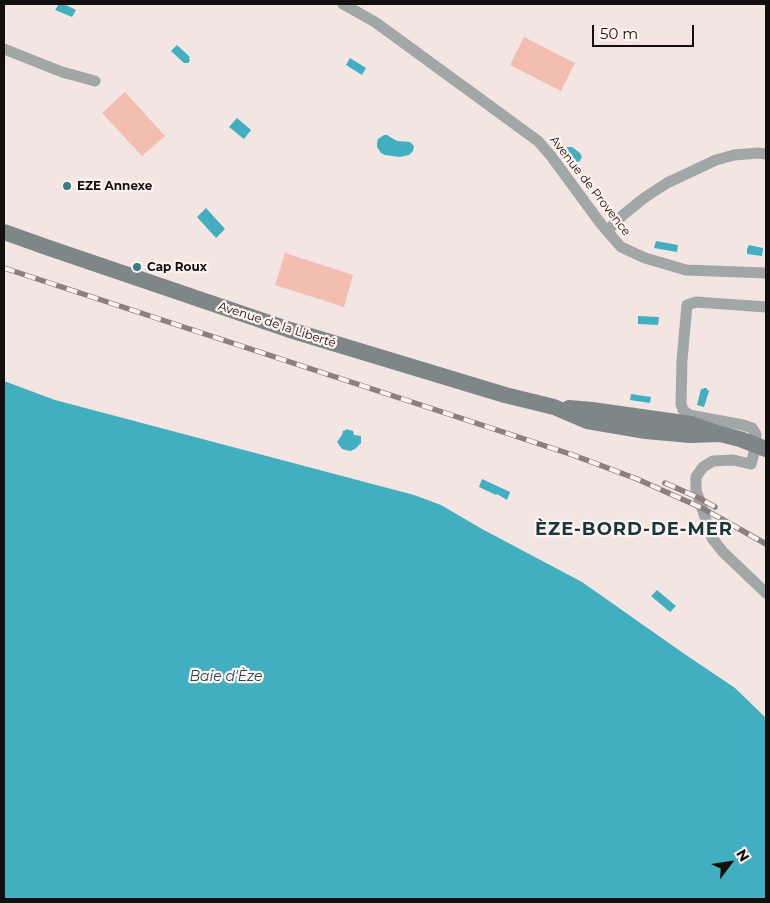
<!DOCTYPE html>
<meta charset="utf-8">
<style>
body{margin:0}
#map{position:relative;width:770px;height:903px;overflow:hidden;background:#f2e5e2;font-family:Montserrat,sans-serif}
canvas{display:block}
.frame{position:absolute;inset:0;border:5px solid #130f0e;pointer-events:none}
.north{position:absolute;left:705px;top:838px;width:50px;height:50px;-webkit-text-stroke:4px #fff3f0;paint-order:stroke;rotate:59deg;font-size:14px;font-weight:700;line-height:20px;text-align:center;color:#130f0e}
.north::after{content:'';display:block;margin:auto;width:18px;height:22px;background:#130f0e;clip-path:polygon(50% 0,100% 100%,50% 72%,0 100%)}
.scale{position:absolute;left:592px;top:25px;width:102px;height:22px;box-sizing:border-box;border:2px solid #130f0e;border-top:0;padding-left:6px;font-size:15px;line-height:18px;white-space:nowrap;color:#130f0e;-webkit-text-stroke:4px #fff3f0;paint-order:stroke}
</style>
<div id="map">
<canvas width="770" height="903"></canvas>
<div class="frame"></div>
<div class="north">N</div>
<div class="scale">50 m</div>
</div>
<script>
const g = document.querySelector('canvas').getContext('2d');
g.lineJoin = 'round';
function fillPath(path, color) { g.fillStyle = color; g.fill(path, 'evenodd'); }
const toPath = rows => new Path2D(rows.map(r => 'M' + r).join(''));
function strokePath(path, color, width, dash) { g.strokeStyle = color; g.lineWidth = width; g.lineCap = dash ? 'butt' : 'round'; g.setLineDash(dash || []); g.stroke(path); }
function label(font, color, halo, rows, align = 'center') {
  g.font = font + ' Montserrat,sans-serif'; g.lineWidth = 4.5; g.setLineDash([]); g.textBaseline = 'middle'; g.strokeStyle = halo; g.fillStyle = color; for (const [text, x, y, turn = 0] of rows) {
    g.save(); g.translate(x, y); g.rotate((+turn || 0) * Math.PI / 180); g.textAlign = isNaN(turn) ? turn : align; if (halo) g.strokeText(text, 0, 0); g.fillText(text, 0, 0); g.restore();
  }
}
const green = toPath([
 [524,37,575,63,561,91,510,65],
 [125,92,165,136,142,156,102,113],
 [285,253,353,275,344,307,275,285]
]);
const water = toPath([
 [59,4,64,4,76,10,72,17,55,10],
 [177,45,190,57,189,58,190,61,188,63,184,63,171,51],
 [350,58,366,68,362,75,346,65],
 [237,118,251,130,244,139,229,127],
 [384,135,387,135,397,141,410,142,414,146,413,151,409,155,400,157,385,155,381,153,377,147,377,143,378,139],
 [567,147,572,147,580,153,582,157,579,162,574,161,566,156,564,152],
 [206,208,225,229,216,238,197,217],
 [656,241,678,245,677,252,654,248],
 [749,245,763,248,762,256,747,254,747,249],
 [638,316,659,317,658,325,638,324],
 [4,381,55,400,414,495,441,505,482,529,582,582,683,653,735,688,766,718,766,899,4,899],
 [704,388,706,388,709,391,704,407,697,405,701,389,703,389],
 [631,394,651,397,650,403,630,400],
 [346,429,353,431,354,435,361,436,361,443,355,449,350,451,342,449,337,442,342,435,343,431,346,430],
 [482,479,510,492,507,500,497,494,496,495,479,487],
 [657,590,676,606,670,612,651,596]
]);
const street = toPath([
 [343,4,375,22,538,141,551,156,601,224,621,247,645,258,686,270,766,273],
 [4,49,62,72,95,81],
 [607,231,623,215,644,198,667,183,716,160,734,155,758,153,766,154],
 [766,307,696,302,687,305,682,360,681,404,683,410,689,415,743,425,752,428,756,434,756,445,751,464,733,460,713,461,703,467,696,477,696,490,712,538,723,552,766,593]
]);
const secondary = toPath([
 [4,232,49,248,290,330,505,395,554,407,587,421,646,431,690,435,720,434],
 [569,408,592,410,691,424,720,434,740,439,766,449]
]);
const rail = toPath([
 [4,268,573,455,637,479,702,508,766,544],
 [665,483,699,498,715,507]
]);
const markers = [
 [67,186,5,"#367d88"],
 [137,267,5,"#367d88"]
];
const poiNames = [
 ["EZE Annexe",77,186],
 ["Cap Roux",147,267]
];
const streetNames = [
 ["Avenue de Provence",590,186,52],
 ["Avenue de la Liberté",277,325,18]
];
const waterNames = [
 ["Baie d'Èze",226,677]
];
const districtNames = [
 ["ÈZE-BORD-DE-MER",634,530]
];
fillPath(green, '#f3bdaf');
fillPath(water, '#41afc0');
strokePath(street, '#a1a6a7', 11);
strokePath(secondary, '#7e8688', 16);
strokePath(rail, '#8a817f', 5.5);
strokePath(rail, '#fff3f0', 4, [11]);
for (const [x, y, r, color] of markers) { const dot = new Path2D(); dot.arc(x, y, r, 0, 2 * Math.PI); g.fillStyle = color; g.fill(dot); strokePath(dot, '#fff3f0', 2); }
label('bold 12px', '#130f0e', '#fff3f0', poiNames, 'left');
label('12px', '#130f0e', '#fff3f0', streetNames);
label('italic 14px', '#1e4d54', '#fff3f0', waterNames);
g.letterSpacing = '1px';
label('bold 18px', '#16373d', '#fff3f0', districtNames);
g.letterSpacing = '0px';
</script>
